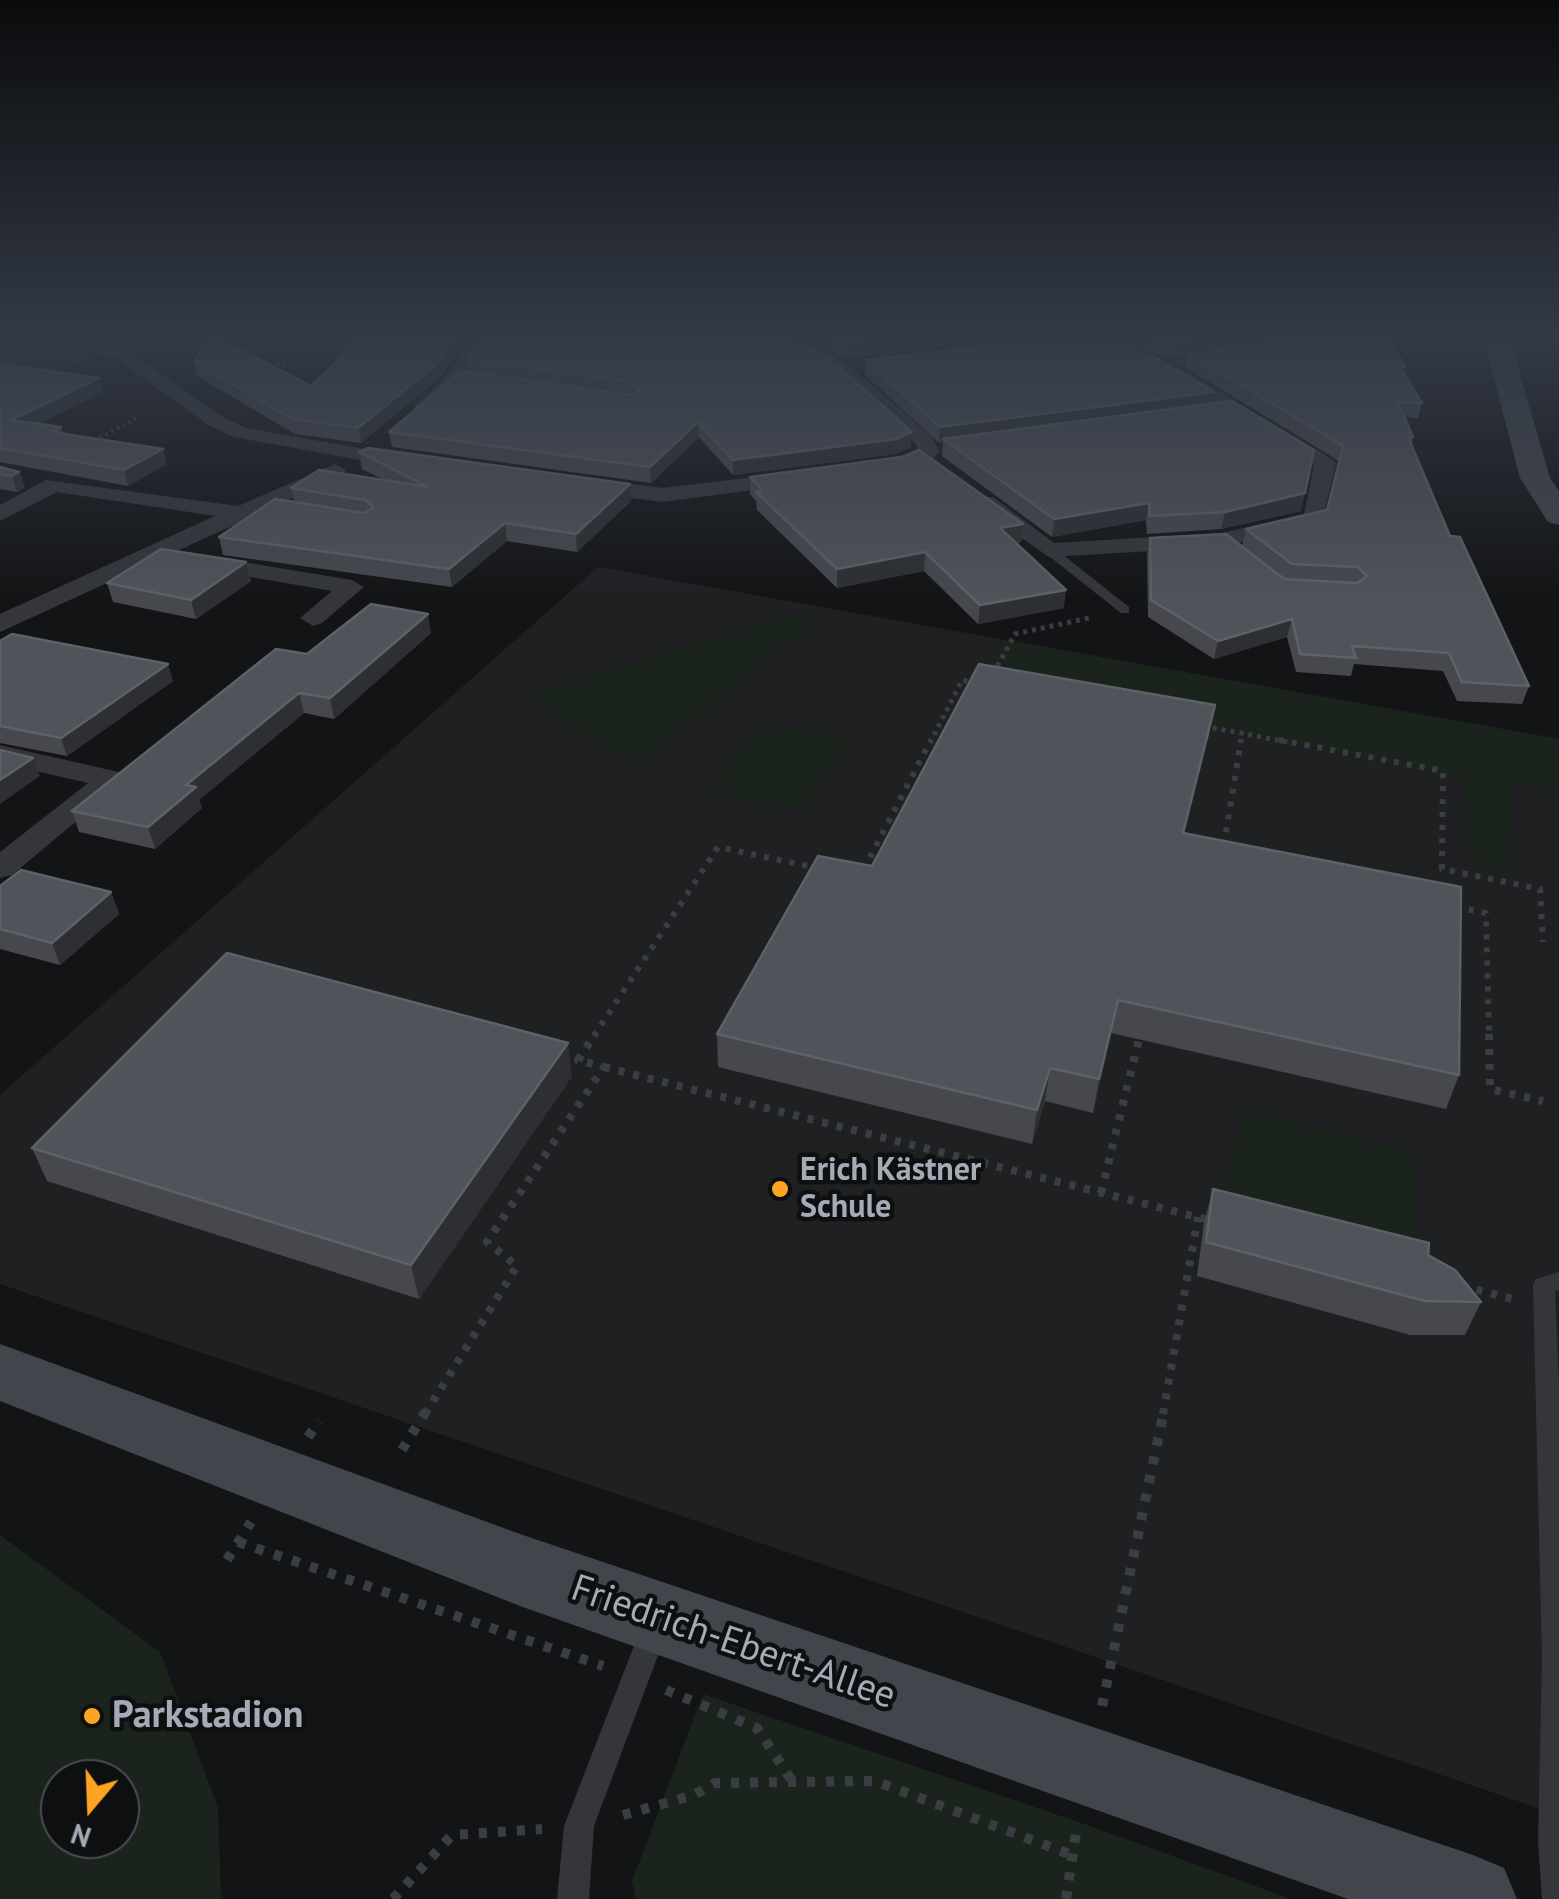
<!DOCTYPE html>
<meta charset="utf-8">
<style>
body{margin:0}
#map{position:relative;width:1559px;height:1899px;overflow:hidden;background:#131415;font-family:"PT Sans",sans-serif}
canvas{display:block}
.north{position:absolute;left:40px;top:1759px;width:100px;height:100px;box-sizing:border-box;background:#0e0f10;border:2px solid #4a4d53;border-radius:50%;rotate:199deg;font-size:28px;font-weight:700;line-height:40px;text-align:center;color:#a4abb7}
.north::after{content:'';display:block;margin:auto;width:35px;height:45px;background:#ffa322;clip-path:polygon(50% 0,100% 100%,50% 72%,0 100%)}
</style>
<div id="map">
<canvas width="1559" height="1899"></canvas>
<div class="north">N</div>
</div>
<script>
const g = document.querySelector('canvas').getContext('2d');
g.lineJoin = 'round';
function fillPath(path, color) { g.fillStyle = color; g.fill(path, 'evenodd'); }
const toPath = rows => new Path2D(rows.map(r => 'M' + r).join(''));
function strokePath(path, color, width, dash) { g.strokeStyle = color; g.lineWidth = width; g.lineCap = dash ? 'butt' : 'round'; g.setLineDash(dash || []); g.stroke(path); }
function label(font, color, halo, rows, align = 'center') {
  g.font = font + ' "PT Sans",sans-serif'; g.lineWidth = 9; g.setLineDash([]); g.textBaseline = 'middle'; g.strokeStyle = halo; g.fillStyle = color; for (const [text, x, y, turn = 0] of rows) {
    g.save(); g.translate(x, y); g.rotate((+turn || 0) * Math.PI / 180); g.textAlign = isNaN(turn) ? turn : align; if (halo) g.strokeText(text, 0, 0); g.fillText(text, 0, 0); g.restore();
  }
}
const built = toPath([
 [598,567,1559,739,1559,1815,0,1284,0,1095]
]);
const green = toPath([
 [67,348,96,356,0,394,0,352],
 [790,616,806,622,810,631,771,648,643,766,523,696],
 [1012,641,1559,739,1559,789,1513,782,1508,870,1481,865,1460,826,1463,777,987,685],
 [763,722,849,739,802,810,711,791],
 [1242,1111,1419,1153,1415,1250,1226,1203],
 [0,1535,160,1652,218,1808,221,1899,0,1899],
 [60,1779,120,1779,120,1839,60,1839],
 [703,1694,1093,1827,1291,1899,636,1899,632,1881]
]);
const pathFar4 = toPath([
 [1536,345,1559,349],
 [264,367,310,358],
 [94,441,139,417]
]);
const pathFar3 = toPath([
 [993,674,1015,634,1089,618],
 [1204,726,1292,743],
 [930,743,962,680,976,683],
 [1240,743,1242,733]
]);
const pathFar2 = toPath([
 [1279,740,1443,771,1442,869,1540,889,1543,942],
 [1224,845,1241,740],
 [864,869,931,740],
 [1456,907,1486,913,1489,1036],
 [594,1036,718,847,817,868]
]);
const pathFar1 = toPath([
 [1489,1034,1490,1089,1543,1101],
 [604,1067,1213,1221],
 [1101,1193,1139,1039],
 [1462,1286,1513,1299],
 [425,1414,517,1266,487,1242,604,1067,578,1060,595,1034],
 [1163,1414,1198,1217]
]);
const path = toPath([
 [308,1437,319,1421],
 [402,1450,426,1411],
 [238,1542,603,1666],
 [227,1560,251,1522],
 [666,1690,757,1728,792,1781],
 [1102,1706,1164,1411],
 [623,1815,694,1795,715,1783,875,1781,1072,1855],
 [393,1899,452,1835,542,1829],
 [1066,1899,1077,1826]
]);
const lane = toPath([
 [1210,355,1215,358,1213,360,1160,367,1155,364,1210,355],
 [1045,547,1053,547,1129,607,1129,613,1121,613,1045,553,1045,547],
 [1559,1272,1559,1290,1555,1291,1559,1383,1559,1899,1542,1899,1538,1841,1542,1658,1533,1285,1536,1279,1559,1272],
 [654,1616,664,1620,668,1629,594,1826,589,1899,557,1899,564,1826,644,1620,654,1616]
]);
const street = toPath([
 [58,336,126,349,224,418,246,428,404,456,415,462,404,468,234,437,210,426,114,357,56,346,0,349,0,339,58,336],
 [350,336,368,336,348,362,336,362,333,358,350,336],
 [465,336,483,336,482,349,456,389,429,413,415,413,415,405,442,381,464,349,465,336],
 [747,336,776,336,815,347,848,364,932,437,939,451,931,461,874,471,874,461,917,452,916,444,834,372,803,355,747,336],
 [1165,367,1179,367,1332,459,1336,463,1322,523,1222,547,1049,557,977,507,977,497,993,497,1054,543,1222,533,1304,514,1314,465,1165,375,1165,367],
 [335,464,346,470,343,475,0,632,0,614,215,516,57,492,0,521,0,505,46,480,238,506,335,464],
 [796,472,804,473,804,483,663,502,584,492,573,485,584,478,663,488,796,472],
 [201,555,352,580,364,587,322,623,313,626,300,618,332,591,193,567,189,562,201,555],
 [0,745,123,773,127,779,12,875,0,878,0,852,88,783,0,763,0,745]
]);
const secondary = toPath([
 [1483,336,1509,336,1550,478,1559,491,1559,525,1548,522,1520,478,1483,336],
 [0,1344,520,1534,1473,1855,1504,1868,1517,1899,1348,1899,520,1606,0,1401,0,1344]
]);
const wall = toPath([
 [776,336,911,447,895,454,733,475,699,437,651,483,392,447,389,432,470,373,469,360],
 [790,336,1387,336,1405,367,1403,372,1422,403,1418,418,1405,417,1413,437,1412,444,1450,536,1529,686,1522,704,1457,701,1443,671,1354,664,1351,676,1296,672,1287,637,1214,659,1148,617,1147,555,1150,538,1242,546,1246,529,1327,510,1339,461,1186,368,1188,355,1170,358,1106,340,1024,338,845,358,816,343],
 [460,348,439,378,361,443,295,434,197,376,194,362,311,386],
 [865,360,1211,404,1301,511,1221,529,1147,534,1146,520,1052,537,942,456,943,442,939,443,865,375],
 [0,364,103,392,38,424,61,427,63,433,167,464,128,486,0,462],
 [359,452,631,501,577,552,507,541,452,587,223,555,219,537,294,502,291,488,384,480,362,469],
 [0,467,19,472,25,488,17,492,0,489],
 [750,477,1023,524,1021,542,1016,543,1064,608,978,624,924,571,837,588,757,510,756,501,750,494],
 [246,562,251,581,196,619,113,602,107,583],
 [431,633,334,719,304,713,199,800,202,808,155,849,79,832,72,811,307,654],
 [0,641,173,681,67,756,0,743],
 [1209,734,1184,833,1459,1075,1446,1109,1111,1033,1093,1113,1045,1101,1032,1144,718,1067,717,1034,872,866],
 [0,886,111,892,119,914,60,965,0,949],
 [572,1076,419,1299,47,1181,32,1148],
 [1213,1189,1428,1255,1481,1302,1465,1335,1410,1335,1197,1276,1204,1223]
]);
const shadedWall = toPath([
 [457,336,462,336,460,348,439,378,361,443,358,428],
 [921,336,1024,336,1024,338,845,358,845,344],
 [1227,336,1243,336,1241,347,1188,354,1188,355,1170,358,1172,344],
 [99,378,103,392,16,435,11,420],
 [1214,392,1211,407,943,439,943,442,939,443,940,427],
 [698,422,699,437,651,483,650,467],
 [912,432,911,447,895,454,733,475,733,460],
 [163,449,167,464,128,486,124,470],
 [19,472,25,488,17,492,12,476],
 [630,484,631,501,577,552,576,534],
 [1305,493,1301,511,1221,529,1225,512],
 [1149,503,1146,520,1052,537,1054,519],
 [505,523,507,541,452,587,449,569],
 [1023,524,1021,542,998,546,1000,528],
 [925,552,924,571,837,588,837,569],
 [246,562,251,581,196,619,191,600],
 [1066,590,1064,608,978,624,980,605],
 [428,614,431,633,334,719,330,698],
 [1292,619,1287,637,1214,659,1218,641],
 [168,664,173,681,67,756,61,738],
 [299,693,304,713,199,800,202,808,155,849,148,827,186,785],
 [1215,705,1209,734,1177,864,1183,833],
 [33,758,40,776,0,804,0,780],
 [111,892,119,914,60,965,52,943],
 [1118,1000,1111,1033,1093,1113,1099,1079],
 [568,1043,572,1076,419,1299,411,1265],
 [1050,1068,1045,1101,1032,1144,1037,1110]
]);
const building = toPath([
 [208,336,214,336,311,386,349,350,360,336,457,336,437,364,358,428,292,419,194,362,208,336],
 [484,336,776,336,802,345,832,361,912,432,896,439,733,460,698,422,650,467,389,432,461,371,630,395,639,390,631,382,469,360,484,336],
 [829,336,921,336,845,344,829,336],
 [1142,336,1227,336,1172,344,1142,336],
 [1255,336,1387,336,1405,367,1400,367,1422,403,1398,402,1413,437,1408,437,1450,536,1460,537,1529,686,1462,682,1449,653,1352,646,1356,658,1300,654,1292,619,1218,641,1151,600,1150,538,1226,534,1284,579,1357,583,1367,576,1358,567,1292,564,1246,529,1327,510,1343,446,1188,354,1242,347,1306,359,1316,353,1313,348,1255,336],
 [1026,341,1106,343,1155,357,1214,392,940,427,865,360,1026,341],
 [0,364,99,378,11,420,61,427,52,432,163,449,124,470,0,448,0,364],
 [1231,401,1314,450,1305,493,1225,512,1150,516,1149,503,1054,519,943,439,1231,401],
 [368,448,630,484,576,534,505,523,449,569,219,537,275,499,364,513,374,508,365,500,291,488,319,470,428,487,359,452,368,448],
 [919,450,1023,524,1000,528,1066,590,980,605,925,552,837,569,756,492,763,491,750,477,902,457,919,450],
 [0,467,19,472,12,476,0,474,0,467],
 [161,549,246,562,191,600,107,583,161,549],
 [371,604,428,614,330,698,299,693,186,785,196,787,148,827,72,811,276,649,307,654,371,604],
 [12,634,168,664,61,738,0,726,0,641,12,634],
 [979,664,1215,705,1183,833,1461,887,1459,1075,1118,1000,1099,1079,1050,1068,1037,1110,717,1034,818,856,872,866,979,664],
 [0,750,33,758,0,780,0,750],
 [21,870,111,892,52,943,0,929,0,886,21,870],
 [227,953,568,1043,411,1265,32,1148,227,953],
 [1213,1189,1429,1243,1428,1255,1455,1270,1481,1302,1425,1301,1206,1242,1213,1189]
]);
const markers = [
 [780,1189,10,"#ffa322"],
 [92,1716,10,"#ffa322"]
];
const poiNames = [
 ["Erich Kästner",800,1171],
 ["Schule",800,1208]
];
const nearStreetnames = [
 ["Friedrich-Ebert-Allee",733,1643,19]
];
const nearPoinames = [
 ["Parkstadion",112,1716]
];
fillPath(built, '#1f2022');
fillPath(green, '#1b241c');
strokePath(pathFar4, '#3a3d42', 4, [2.5, 4]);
strokePath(pathFar3, '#3a3d42', 5, [4, 5]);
strokePath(pathFar2, '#3a3d42', 6, [5, 8]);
strokePath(pathFar1, '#3a3d42', 8, [6, 9]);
strokePath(path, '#3a3d42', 10, [8, 11]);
fillPath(lane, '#34363b');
fillPath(street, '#34363b');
fillPath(secondary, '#42454b');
fillPath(wall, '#46484e');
fillPath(shadedWall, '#2d2f32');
fillPath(building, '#505359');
strokePath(building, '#5d6168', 2.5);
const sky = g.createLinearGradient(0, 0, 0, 602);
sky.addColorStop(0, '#0a0b0c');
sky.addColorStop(0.56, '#333a46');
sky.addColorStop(1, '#333a4600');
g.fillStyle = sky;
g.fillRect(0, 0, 1559, 602);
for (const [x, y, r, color] of markers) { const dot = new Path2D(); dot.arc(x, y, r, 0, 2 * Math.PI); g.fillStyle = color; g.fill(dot); strokePath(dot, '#0e0f10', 4); }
label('bold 32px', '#a4abb7', '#0e0f10', poiNames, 'left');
label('38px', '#a4abb7', '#0e0f10', nearStreetnames);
label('bold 38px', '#a4abb7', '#0e0f10', nearPoinames, 'left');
</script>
